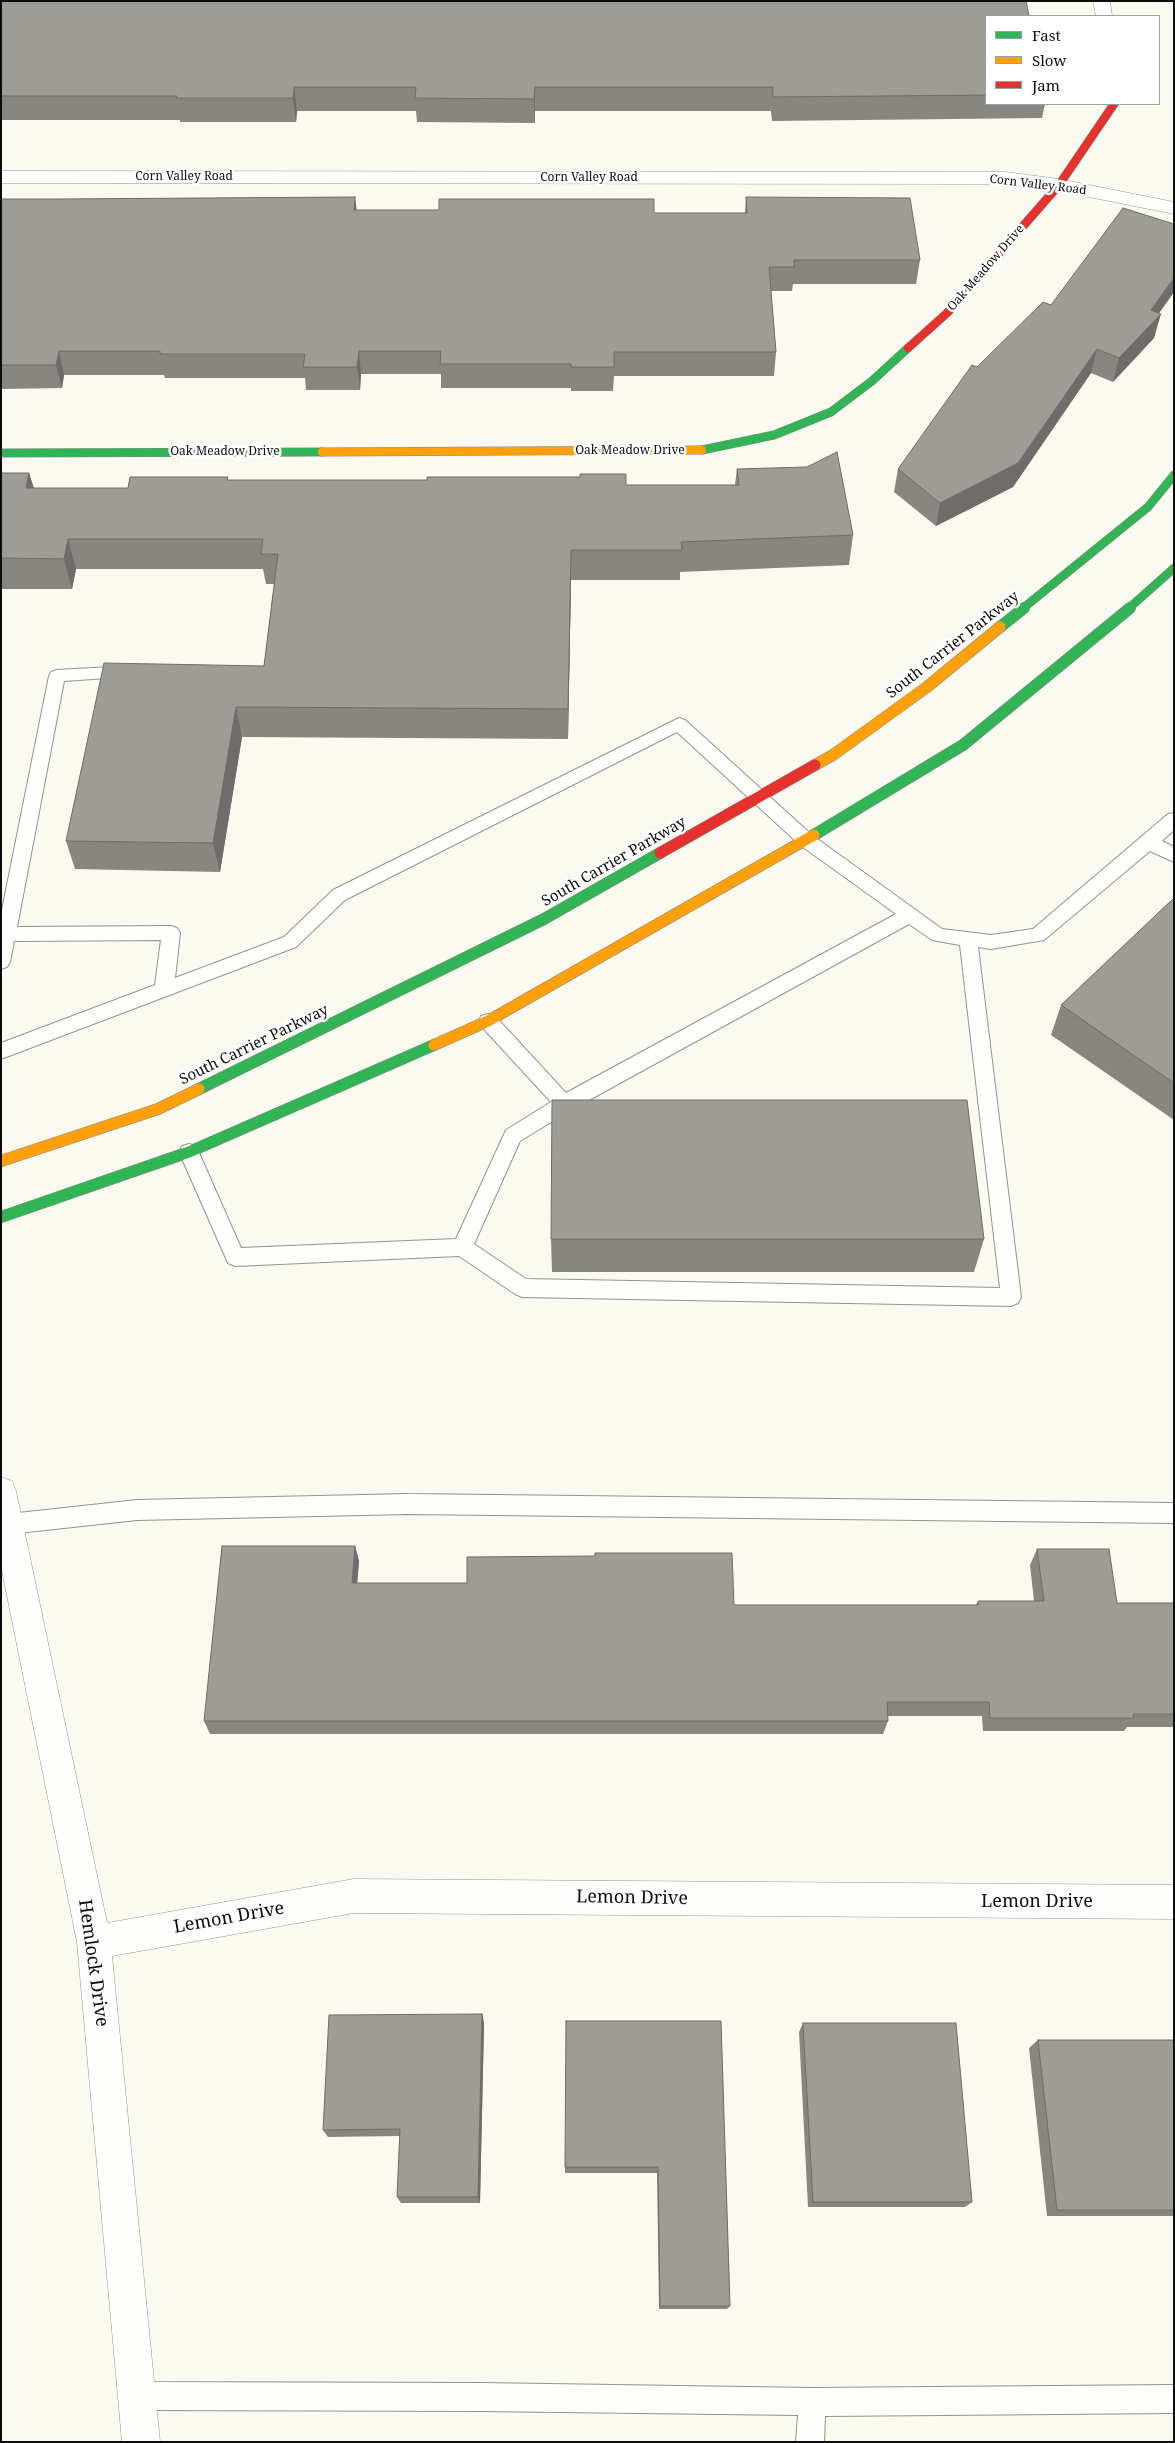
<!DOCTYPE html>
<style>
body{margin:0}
#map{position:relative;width:1175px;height:2443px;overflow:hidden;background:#fafaf0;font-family:"Noto Serif",serif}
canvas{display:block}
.frame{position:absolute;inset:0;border:2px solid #0c0c0c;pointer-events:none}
.legend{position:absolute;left:985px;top:15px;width:175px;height:90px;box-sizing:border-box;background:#fff;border:1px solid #9e9e9e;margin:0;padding:6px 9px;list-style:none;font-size:15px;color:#0c0c0c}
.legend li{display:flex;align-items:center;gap:10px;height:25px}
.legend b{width:25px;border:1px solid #9e9e9e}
</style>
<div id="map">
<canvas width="1175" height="2443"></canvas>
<div class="frame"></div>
<ul class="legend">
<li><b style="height:6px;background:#30b455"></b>Fast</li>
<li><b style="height:6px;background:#ff9f0a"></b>Slow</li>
<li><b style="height:6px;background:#e5322d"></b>Jam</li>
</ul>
</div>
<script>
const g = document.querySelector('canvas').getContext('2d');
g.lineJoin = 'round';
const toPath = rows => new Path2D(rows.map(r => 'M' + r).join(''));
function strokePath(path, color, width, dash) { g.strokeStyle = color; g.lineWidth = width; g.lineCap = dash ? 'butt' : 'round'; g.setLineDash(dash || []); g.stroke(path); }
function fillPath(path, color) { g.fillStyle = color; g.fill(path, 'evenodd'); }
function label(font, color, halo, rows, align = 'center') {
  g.font = font + ' "Noto Serif",serif'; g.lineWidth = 5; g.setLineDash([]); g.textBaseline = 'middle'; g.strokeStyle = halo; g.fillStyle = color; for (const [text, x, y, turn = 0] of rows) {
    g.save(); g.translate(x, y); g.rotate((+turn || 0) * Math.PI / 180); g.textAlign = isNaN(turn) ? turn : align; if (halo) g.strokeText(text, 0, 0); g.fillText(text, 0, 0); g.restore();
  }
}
const lane = toPath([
 [129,666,135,668,137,672,135,676,64,681,17,927,171,926,177,928,180,933,175,978,284,937,333,890,679,718,685,720,812,835,942,929,991,935,1033,929,1168,814,1174,813,1174,830,1162,841,1174,847,1174,862,1150,851,1044,940,991,949,978,947,1021,1297,1018,1303,1011,1306,522,1297,515,1294,459,1256,235,1266,228,1263,179,1152,182,1146,189,1144,196,1146,241,1248,456,1239,506,1130,551,1102,481,1026,479,1021,481,1016,488,1014,495,1016,566,1093,896,914,800,845,677,732,345,900,296,947,1,1059,1,1043,155,985,161,940,14,941,10,962,7,967,1,969,1,915,49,676,51,672,57,670,129,666],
 [909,924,932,940,960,945,1000,1288,526,1279,474,1244,520,1141,571,1110,909,924],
 [408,1494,1174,1503,1174,1523,408,1514,137,1520,9,1534,1,1531,1,1517,9,1514,137,1500,408,1494],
 [137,2382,481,2383,812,2388,1174,2385,1174,2413,825,2416,824,2442,796,2442,798,2415,481,2411,137,2410,127,2406,123,2396,127,2386,137,2382]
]);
const street = toPath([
 [1093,1,1110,1,1112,16,1096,16,1093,1],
 [1,171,1005,172,1059,179,1174,202,1174,214,1059,191,1005,184,1,183,1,171],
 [1,1477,12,1481,16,1491,107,1923,354,1879,1174,1885,1174,1919,354,1913,112,1956,160,2442,122,2442,77,1942,1,1566,1,1477]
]);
const fastFar1 = toPath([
 [702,450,774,435,831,412,872,381,908,348],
 [1,453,322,452],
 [1022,609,1148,507,1174,475],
 [1128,609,1174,568]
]);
const fast = toPath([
 [1000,627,1024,608],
 [814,835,963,745,1130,608],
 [199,1089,544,919,660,853],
 [1,1217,189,1152,434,1045]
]);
const slowFar1 = toPath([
 [322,452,702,450]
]);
const slow = toPath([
 [815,765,833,755,927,687,1000,627],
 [434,1045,488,1021,814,835],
 [1,1161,158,1109,199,1089]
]);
const jamFar1 = toPath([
 [908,348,947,313,1059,185,1114,104]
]);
const jam = toPath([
 [660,853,815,765]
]);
const wall = toPath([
 [1,1,986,16,986,104,1045,104,1042,118,772,121,771,111,535,111,535,123,417,122,416,111,297,111,296,122,180,122,180,120,1,120],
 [355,197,356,210,654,213,745,213,746,197,920,260,916,284,793,284,792,291,771,291,776,352,774,376,614,376,613,391,571,391,571,388,441,388,441,374,361,374,360,390,306,390,305,378,165,378,164,375,64,375,62,388,1,389,1,199,58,199],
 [1174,224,1174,292,1159,313,1154,338,1113,382,1091,373,1013,487,936,526,894,492,898,469,1051,305],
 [737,469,853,535,849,565,680,572,680,580,571,580,568,739,242,737,220,872,75,869,66,841,264,666,274,584,266,584,263,569,76,569,72,589,1,589,1,473,29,473,34,488,128,488,228,477,228,480,626,485,735,485],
 [1174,898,1174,1120,1051,1035,1061,1005],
 [551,1239,984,1239,974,1272,552,1272],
 [355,1546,359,1561,357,1583,734,1605,976,1605,978,1601,1034,1601,1030,1565,1037,1549,1117,1603,1174,1603,1174,1727,1127,1727,1124,1731,983,1731,982,1716,888,1716,888,1721,883,1734,210,1734,204,1721],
 [482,2014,484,2023,480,2203,401,2203,397,2197,400,2136,328,2137,323,2130],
 [721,2021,730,2306,727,2309,659,2309,657,2173,565,2173,565,2167],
 [803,2023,972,2202,965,2207,808,2207,799,2032],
 [1038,2040,1174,2040,1174,2216,1047,2216,1029,2048]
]);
const shadedWall = toPath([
 [294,87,297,111,296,122,293,98],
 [535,87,535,123,534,99],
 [355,197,358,221,354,210],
 [1174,278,1174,292,1152,323,1161,314,1154,338,1113,382,1119,358,1151,310],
 [1097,349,1091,373,1013,487,936,526,940,503],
 [59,351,64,375,62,388,56,365],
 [359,351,361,374,360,390,357,367],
 [29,473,38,504,26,488],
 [68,539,76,569,72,589,64,559],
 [571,550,571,580,568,739,568,709],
 [236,707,242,737,220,872,213,843],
 [355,1546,359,1561,356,1598,352,1583],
 [482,2014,484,2023,480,2203,478,2197]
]);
const building = toPath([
 [1,1,1026,1,1029,16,986,16,986,95,773,97,773,87,535,87,534,99,415,98,416,87,294,87,293,98,176,98,177,96,1,96,1,1],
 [355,197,354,210,439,210,439,199,654,199,654,213,747,213,746,197,910,198,920,260,794,260,794,267,769,267,776,352,614,352,614,367,571,367,571,364,440,364,441,351,359,351,357,367,303,367,305,354,160,354,160,351,59,351,56,365,1,365,1,199,58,199,355,197],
 [1123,208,1174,224,1174,278,1151,310,1161,314,1119,358,1097,349,1018,463,940,503,898,469,972,365,977,367,1043,302,1051,305,1123,208],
 [837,452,853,535,681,542,682,550,571,550,568,709,236,707,213,843,66,841,104,663,264,666,278,554,261,554,263,539,68,539,64,559,1,558,1,473,29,473,26,488,128,488,130,477,228,477,227,480,427,480,427,477,580,477,580,474,626,474,626,485,739,485,737,469,807,467,837,452],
 [1174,898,1174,1083,1061,1005,1174,898],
 [552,1100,967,1100,984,1239,551,1239,552,1100],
 [222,1546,355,1546,352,1583,467,1583,467,1557,595,1556,595,1553,732,1553,734,1605,978,1605,978,1601,1044,1601,1037,1549,1109,1549,1117,1603,1174,1603,1174,1714,1133,1714,1134,1718,990,1718,989,1702,887,1702,888,1721,204,1721,222,1546],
 [482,2014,478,2197,397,2197,400,2129,323,2130,329,2015,482,2014],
 [566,2021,721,2021,730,2306,660,2306,658,2167,565,2167,566,2021],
 [803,2023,956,2023,972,2202,813,2202,803,2023],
 [1038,2040,1174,2040,1174,2210,1057,2210,1038,2040]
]);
const farStreetnames = [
 ["Corn Valley Road",184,177],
 ["Corn Valley Road",589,178],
 ["Corn Valley Road",1038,185,7],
 ["Oak Meadow Drive",986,268,-49],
 ["Oak Meadow Drive",630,451],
 ["Oak Meadow Drive",225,452]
];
const streetNames = [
 ["South Carrier Parkway",953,645,-38],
 ["South Carrier Parkway",614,862,-30],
 ["South Carrier Parkway",254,1045,-26]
];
const nearStreetnames = [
 ["Lemon Drive",632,1898,1],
 ["Lemon Drive",1037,1902],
 ["Lemon Drive",229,1918,-10],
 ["Hemlock Drive",93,1963,82]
];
strokePath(lane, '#93938f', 2);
strokePath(street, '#93938f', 1);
strokePath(fastFar1, '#8a8a85', 9);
strokePath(fast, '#8a8a85', 12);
strokePath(slowFar1, '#8a8a85', 9);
strokePath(slow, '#8a8a85', 12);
strokePath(jamFar1, '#8a8a85', 9);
strokePath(jam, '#8a8a85', 12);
fillPath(lane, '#fefefd');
fillPath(street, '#fefefd');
strokePath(fastFar1, '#30b455', 8);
strokePath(fast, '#30b455', 11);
strokePath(slowFar1, '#ff9f0a', 8);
strokePath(slow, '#ff9f0a', 11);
strokePath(jamFar1, '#e5322d', 8);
strokePath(jam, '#e5322d', 11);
fillPath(wall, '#878681');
fillPath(shadedWall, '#6e6d69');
fillPath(building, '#9d9c96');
strokePath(building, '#6e6d69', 1);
label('12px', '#0c0c0c', '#fff', farStreetnames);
label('15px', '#0c0c0c', '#fff', streetNames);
label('18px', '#0c0c0c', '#fff', nearStreetnames);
</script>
